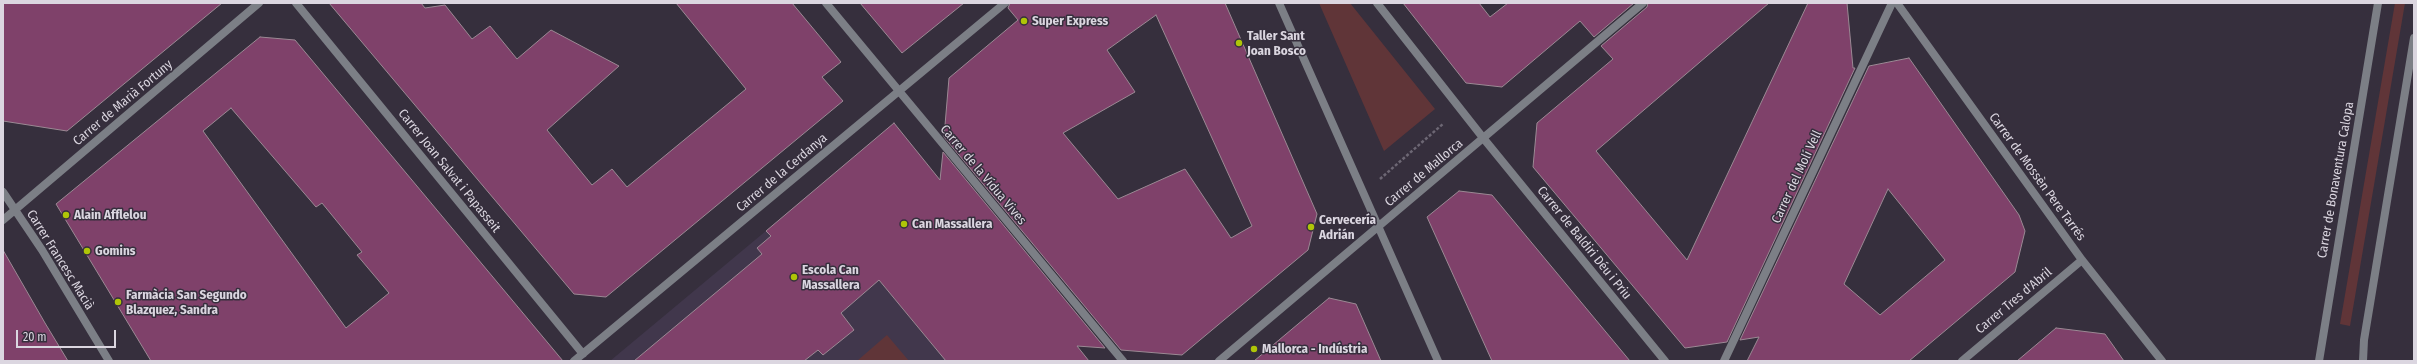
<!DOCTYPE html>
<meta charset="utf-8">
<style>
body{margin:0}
#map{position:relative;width:2417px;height:364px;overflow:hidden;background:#362f3d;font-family:"Fira Sans Condensed",sans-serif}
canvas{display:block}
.frame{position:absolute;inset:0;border:4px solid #dbd6e0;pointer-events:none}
.scale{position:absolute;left:16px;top:330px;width:100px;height:18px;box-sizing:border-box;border:2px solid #dbd6e0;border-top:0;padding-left:5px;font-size:12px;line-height:14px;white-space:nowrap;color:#dbd6e0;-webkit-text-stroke:3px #362f3d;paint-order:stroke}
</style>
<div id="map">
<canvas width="2417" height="364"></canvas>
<div class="frame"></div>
<div class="scale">20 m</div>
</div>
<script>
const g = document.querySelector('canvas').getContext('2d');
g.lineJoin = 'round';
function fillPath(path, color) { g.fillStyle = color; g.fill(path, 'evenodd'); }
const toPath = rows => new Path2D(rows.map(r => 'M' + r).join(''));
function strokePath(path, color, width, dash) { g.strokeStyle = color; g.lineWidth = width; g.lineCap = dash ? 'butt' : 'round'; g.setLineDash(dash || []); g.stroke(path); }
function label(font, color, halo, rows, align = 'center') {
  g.font = font + ' "Fira Sans Condensed",sans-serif'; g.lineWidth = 3; g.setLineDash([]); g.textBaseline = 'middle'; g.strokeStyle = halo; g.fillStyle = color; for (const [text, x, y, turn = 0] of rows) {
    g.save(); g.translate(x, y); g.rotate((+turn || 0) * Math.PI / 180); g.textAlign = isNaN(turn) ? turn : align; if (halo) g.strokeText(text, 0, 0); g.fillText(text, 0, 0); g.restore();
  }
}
const built = toPath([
 [808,195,946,361,610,361,797,205]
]);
const green = toPath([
 [1319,3,1350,3,1435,109,1384,151],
 [2395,3,2405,3,2350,326,2340,324],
 [887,335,909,361,857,361]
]);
const building = toPath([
 [3,3,222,3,67,131,3,121,3,3],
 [329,3,421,3,425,8,445,5,472,39,490,26,517,59,551,30,619,66,547,130,592,185,612,169,627,187,746,89,676,3,792,3,841,62,822,77,843,101,606,297,574,294,329,3],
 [860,3,964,3,902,53,860,3],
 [1010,3,1225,3,1317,214,1308,250,1182,355,1121,350,944,137,949,78,1018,20,1008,8,1010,3],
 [1156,15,1252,226,1231,238,1185,169,1118,199,1063,133,1135,92,1107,50,1156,15],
 [1403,3,1479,3,1490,17,1508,3,1634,3,1594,37,1580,21,1502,87,1466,83,1403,3],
 [1648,3,1769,3,1596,151,1687,260,1808,3,1847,3,1853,68,1855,68,1727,342,1685,348,1533,167,1537,123,1613,59,1601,46,1647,7,1648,3],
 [260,37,295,40,563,361,151,361,56,204,260,37],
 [231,108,316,207,322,203,362,252,357,255,389,293,346,328,203,131,231,108],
 [1909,58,2019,215,2025,231,2015,272,1909,361,1747,361,1759,337,1740,340,1869,66,1909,58],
 [1888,189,1945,260,1880,315,1844,284,1888,189],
 [894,123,940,180,943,152,1105,348,1077,346,1089,361,946,361,879,280,841,313,854,330,823,355,818,350,804,361,634,361,762,254,757,248,771,236,766,231,894,123],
 [1459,191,1492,195,1630,361,1492,361,1427,217,1459,191],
 [3,250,45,323,68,361,3,361,3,250],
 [1329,298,1356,304,1381,361,1254,361,1329,298],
 [2056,328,2105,334,2124,361,2017,361,2056,328]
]);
const path = toPath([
 [1380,179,1444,123]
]);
const minor = toPath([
 [296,3,583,354],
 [826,3,1123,361],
 [1279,3,1438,361],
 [1377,3,1484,139,1665,361],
 [1897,3,2082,260,2162,361],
 [3,192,42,250,109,361],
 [3,220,259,3],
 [574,361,1005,3],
 [1219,361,1643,3],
 [1724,361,1892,3],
 [1962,361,2082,260],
 [2319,361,2378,3],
 [2363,361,2364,340,2414,38]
]);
const markers = [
 [1024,21,4,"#afc507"],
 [1239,43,4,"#afc507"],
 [66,215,4,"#afc507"],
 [904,224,4,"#afc507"],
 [1311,227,4,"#afc507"],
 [87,251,4,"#afc507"],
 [794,277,4,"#afc507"],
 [118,302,4,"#afc507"],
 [1254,349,4,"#afc507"]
];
const poiNames = [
 ["Super Express",1032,21],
 ["Taller Sant",1247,36],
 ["Joan Bosco",1247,51],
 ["Alain Afflelou",74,215],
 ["Cervecería",1319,220],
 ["Adrián",1319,235],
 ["Can Massallera",912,224],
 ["Gomins",95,251],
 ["Escola Can",802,270],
 ["Massallera",802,285],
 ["Farmàcia San Segundo",126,295],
 ["Blazquez, Sandra",126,310],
 ["Mallorca - Indústria",1262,349]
];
const streetNames = [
 ["Carrer de Marià Fortuny",123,103,-40],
 ["Carrer Joan Salvat i Papasseit",449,171,51],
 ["Carrer de la Cerdanya",782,173,-40],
 ["Carrer de Mallorca",1424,173,-40],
 ["Carrer de la Vídua Vives",983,175,50],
 ["Carrer del Molí Vell",1797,177,-65],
 ["Carrer de Mossèn Pere Tarrés",2037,177,54],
 ["Carrer de Bonaventura Calopa",2336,180,-80],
 ["Carrer de Baldiri Déu i Priu",1584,243,51],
 ["Carrer Francesc Macià",60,260,58],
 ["Carrer Tres d'Abril",2014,301,-40]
];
fillPath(built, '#41374c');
fillPath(green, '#603538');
fillPath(building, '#7f416a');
strokePath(building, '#9b8994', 1);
strokePath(path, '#6d6774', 2.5, [3, 2]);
strokePath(minor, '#7c7f86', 8);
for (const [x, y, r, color] of markers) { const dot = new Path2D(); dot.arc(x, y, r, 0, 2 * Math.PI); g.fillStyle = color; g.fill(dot); strokePath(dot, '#362f3d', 1.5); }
label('bold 13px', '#dbd6e0', '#362f3d', poiNames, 'left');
label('13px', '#dbd6e0', '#362f3d', streetNames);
</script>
